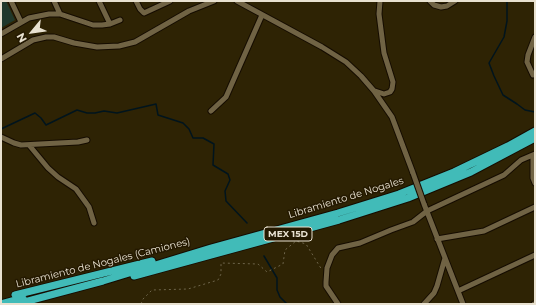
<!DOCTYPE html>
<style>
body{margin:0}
#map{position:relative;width:536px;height:305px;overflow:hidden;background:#2e2304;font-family:Montserrat,sans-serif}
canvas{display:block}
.frame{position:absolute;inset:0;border:2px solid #e8e1d0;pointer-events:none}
.north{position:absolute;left:12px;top:12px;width:40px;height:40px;-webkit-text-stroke:3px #241900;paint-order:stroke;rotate:241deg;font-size:11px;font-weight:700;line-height:16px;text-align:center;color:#e8e1d0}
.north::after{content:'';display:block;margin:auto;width:14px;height:18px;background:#e8e1d0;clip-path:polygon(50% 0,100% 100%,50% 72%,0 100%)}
</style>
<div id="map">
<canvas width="536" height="305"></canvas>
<div class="frame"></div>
<div class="north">N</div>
</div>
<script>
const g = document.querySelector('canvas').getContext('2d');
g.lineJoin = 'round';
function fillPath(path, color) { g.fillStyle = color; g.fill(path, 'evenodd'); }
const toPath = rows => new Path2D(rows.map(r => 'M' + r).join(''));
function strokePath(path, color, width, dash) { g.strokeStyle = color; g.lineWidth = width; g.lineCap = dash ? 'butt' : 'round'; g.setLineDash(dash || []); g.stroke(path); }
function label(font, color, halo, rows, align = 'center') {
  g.font = font + ' Montserrat,sans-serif'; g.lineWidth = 3; g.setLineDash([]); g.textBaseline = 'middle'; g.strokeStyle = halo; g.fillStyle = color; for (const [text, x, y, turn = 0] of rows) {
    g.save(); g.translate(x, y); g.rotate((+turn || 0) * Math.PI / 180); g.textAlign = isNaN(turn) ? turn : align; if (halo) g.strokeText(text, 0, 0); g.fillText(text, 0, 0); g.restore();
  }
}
const green = toPath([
 [1,1,6,1,15,20,1,28]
]);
const stream = toPath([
 [507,1,507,21,504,37,489,63,494,76,503,95,517,104,525,110,535,112],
 [1,129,35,113,41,118,46,125,77,110,87,113,95,113,104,111,117,113,156,104,158,115,183,123,189,129,193,138,203,138,214,144,213,165,228,174,230,180,225,191,226,201,247,223],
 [264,256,277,278,277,290,280,297,287,304]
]);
const path = toPath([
 [141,304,143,299,152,290,188,289,218,280,221,274,221,263,258,264,267,272,283,264,285,250,296,241,306,244,322,270]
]);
const minor = toPath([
 [11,1,21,22],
 [54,1,60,14],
 [99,1,110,24],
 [136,1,140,9,144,13,170,1],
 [237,1,322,47,346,62,361,76,374,91,392,117,413,173],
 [430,1,434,5,441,7,447,6,455,1],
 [1,34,29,18,49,14,60,14,93,25,102,25,110,24,120,20],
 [1,59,33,40,46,37,54,37,74,43,97,47,119,46,135,42,189,11,214,1],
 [533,75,527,62,528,55,535,37],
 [375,91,384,94,390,92,392,89,393,82,384,53,379,14,380,1],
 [211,111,226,97,262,15],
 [1,137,14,143,21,145,78,142,87,140],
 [29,145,48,168,58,177,76,189,89,207,94,223],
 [533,155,533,178,535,183],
 [424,204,463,304],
 [437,239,484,231,535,207],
 [458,291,535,255],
 [338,304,326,286,326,282,327,268,332,255,338,248,360,243,391,230,413,222,427,211,504,175,521,160,535,154],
 [424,304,434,293,437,286,445,258],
 [534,304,535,304]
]);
const highway = toPath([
 [134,276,339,220,408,198,471,172,535,138],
 [15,295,152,261],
 [1,304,23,298],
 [17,304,103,281,211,248,338,213,399,194,454,172,508,146,535,131]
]);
const minorBridge = toPath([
 [413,173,424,204]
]);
const shields = [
 [288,234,48]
];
const shieldNames = [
 ["MEX 15D",288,234]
];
const streetNames = [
 ["Libramiento de Nogales",346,198,-17],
 ["Libramiento de Nogales (Camiones)",103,263,-14]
];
fillPath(green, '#20382b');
strokePath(stream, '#00141d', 1.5);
strokePath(minor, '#150c00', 7);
strokePath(highway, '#150c00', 9);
strokePath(path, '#6e654b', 1, [2, 3]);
strokePath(minor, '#706344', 5);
strokePath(highway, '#41bbb8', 7);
strokePath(minorBridge, '#150c00', 7, []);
strokePath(minorBridge, '#706344', 5);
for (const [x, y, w] of shields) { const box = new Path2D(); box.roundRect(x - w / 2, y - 7, w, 14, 3); g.fillStyle = '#241900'; g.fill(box); strokePath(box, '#e8e1d0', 1); }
label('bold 9px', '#e8e1d0', null, shieldNames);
label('10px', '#e8e1d0', '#241900', streetNames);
</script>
